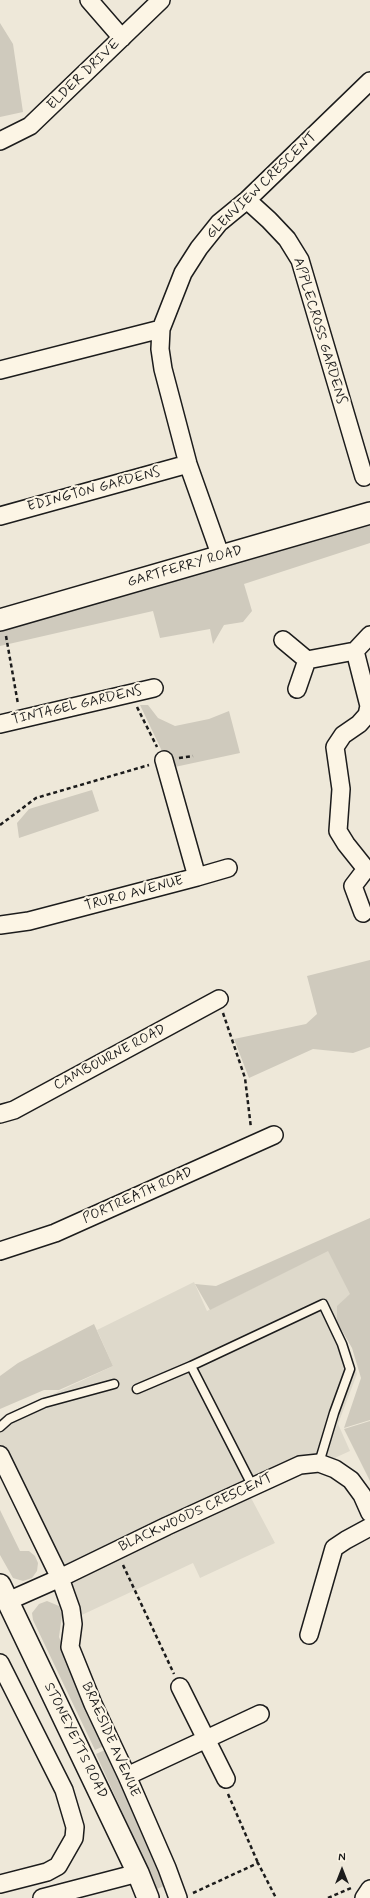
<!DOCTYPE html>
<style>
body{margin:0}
#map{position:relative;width:370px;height:1898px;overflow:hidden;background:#eee8d9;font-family:Mynerve,sans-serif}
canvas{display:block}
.north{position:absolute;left:322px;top:1850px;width:40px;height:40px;-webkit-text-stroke:3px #fcf5e5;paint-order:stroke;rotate:0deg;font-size:11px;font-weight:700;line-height:16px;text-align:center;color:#1c1c1c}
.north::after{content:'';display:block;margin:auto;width:14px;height:18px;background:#1c1c1c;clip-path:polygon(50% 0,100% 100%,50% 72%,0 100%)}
</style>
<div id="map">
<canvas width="370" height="1898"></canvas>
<div class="north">N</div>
</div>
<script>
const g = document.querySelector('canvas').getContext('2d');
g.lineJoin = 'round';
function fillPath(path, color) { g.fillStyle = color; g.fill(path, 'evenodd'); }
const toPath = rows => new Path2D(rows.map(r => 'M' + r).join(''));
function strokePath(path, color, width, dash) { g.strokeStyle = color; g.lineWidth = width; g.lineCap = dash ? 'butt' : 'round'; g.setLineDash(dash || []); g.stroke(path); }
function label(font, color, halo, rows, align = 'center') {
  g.font = font + ' Mynerve,sans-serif'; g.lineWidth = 4; g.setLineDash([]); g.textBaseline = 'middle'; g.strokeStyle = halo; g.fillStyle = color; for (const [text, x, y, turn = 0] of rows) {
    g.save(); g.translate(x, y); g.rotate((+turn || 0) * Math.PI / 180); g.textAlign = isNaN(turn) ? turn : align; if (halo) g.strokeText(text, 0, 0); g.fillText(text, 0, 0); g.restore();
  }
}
const built = toPath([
 [328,1250,351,1294,337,1307,337,1322,352,1355,357,1374,338,1424,350,1451,250,1496,275,1543,200,1578,193,1563,71,1620,0,1472,0,1419,113,1366,97,1330,194,1282,207,1311]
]);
const green = toPath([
 [0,23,13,44,23,112,0,117],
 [370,524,370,543,244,584,252,611,243,622,224,625,213,644,210,629,160,638,153,611,0,646,0,626],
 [140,705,148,705,158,718,175,726,209,719,229,711,240,753,170,768],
 [92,790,99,811,19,838,17,823,29,809],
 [370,960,370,1047,353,1053,313,1049,249,1078,234,1039,306,1024,317,1014,307,976],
 [370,1218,370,1420,344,1428,361,1378,352,1348,337,1322,337,1306,350,1294,328,1251,210,1310,195,1284,216,1286],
 [94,1324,113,1366,59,1390,44,1390,0,1409,0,1376,18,1363],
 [370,1421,370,1481,344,1429],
 [0,1510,20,1551,29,1551,35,1556,38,1563,37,1571,32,1578,23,1581,13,1578,0,1555],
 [47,1601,59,1606,62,1615,59,1637,104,1746,95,1750,33,1620,32,1613,39,1604],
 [105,1750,164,1886,157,1889,96,1754]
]);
const path = toPath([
 [6,636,18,704],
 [137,707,157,747],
 [179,758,193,756],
 [0,825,36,798,149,765],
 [223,1013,245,1078,251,1128],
 [123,1565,174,1674],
 [228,1794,258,1863],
 [193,1893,258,1863,276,1898],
 [328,1898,351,1888]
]);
const service = toPath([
 [191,1366,253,1487],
 [137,1389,191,1366,323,1304,342,1344,350,1369,334,1413,319,1463],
 [0,1427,9,1419,44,1403,114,1384]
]);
const minor = toPath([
 [89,0,122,38],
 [0,141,30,126,161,0],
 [247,200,269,220,287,239,300,260,364,477],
 [0,370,161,329],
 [0,516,188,464],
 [221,557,188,464,163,369,160,349,161,329,183,273,199,248,219,223,247,200,370,81],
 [370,635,355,651,369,706,367,715,359,724,343,735,335,747,341,789,338,831,346,844,366,869,370,869],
 [283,640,307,660],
 [297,689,307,660,355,651],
 [0,724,154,688],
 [197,877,228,868],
 [363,913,353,886,366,869],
 [0,925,29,921,197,877,164,760],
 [0,1114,14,1110,219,999],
 [0,1251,55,1233,274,1135],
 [0,1455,60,1578,71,1609,73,1624,70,1647,93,1704,127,1776,167,1868,178,1898],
 [8,1601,60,1578,167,1526,300,1465,319,1463,335,1469,351,1480,362,1495,370,1513],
 [309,1635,334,1548,346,1540,370,1527],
 [0,1663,64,1790,75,1827,74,1838,58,1866,47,1872,0,1884],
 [180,1687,226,1779],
 [127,1776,260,1714],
 [42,1898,138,1873],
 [364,1898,370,1889]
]);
const tertiary = toPath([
 [0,620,370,513],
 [0,1585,138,1873,148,1898]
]);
const streetNames = [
 ["ELDER DRIVE",84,75,-44],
 ["GLENVIEW CRESCENT",262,186,-44],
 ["APPLECROSS GARDENS",319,331,73],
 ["EDINGTON GARDENS",94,490,-15],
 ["GARTFERRY ROAD",185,567,-16],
 ["TINTAGEL GARDENS",77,706,-13],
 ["TRURO AVENUE",134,894,-15],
 ["CAMBOURNE ROAD",110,1058,-28],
 ["PORTREATH ROAD",138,1196,-24],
 ["BLACKWOODS CRESCENT",196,1513,-25],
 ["BRAESIDE AVENUE",110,1740,66],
 ["STONEYETTS ROAD",75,1741,64]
];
fillPath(built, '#ded9cb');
fillPath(green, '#cfcabd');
strokePath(service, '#1c1c1c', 11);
strokePath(minor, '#1c1c1c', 20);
strokePath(tertiary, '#1c1c1c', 24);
strokePath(path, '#1c1c1c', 2.5, [4, 3]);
strokePath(service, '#fcf5e5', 8);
strokePath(minor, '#fcf5e5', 17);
strokePath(tertiary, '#fcf5e5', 21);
label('14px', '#1c1c1c', '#fcf5e5', streetNames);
</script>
